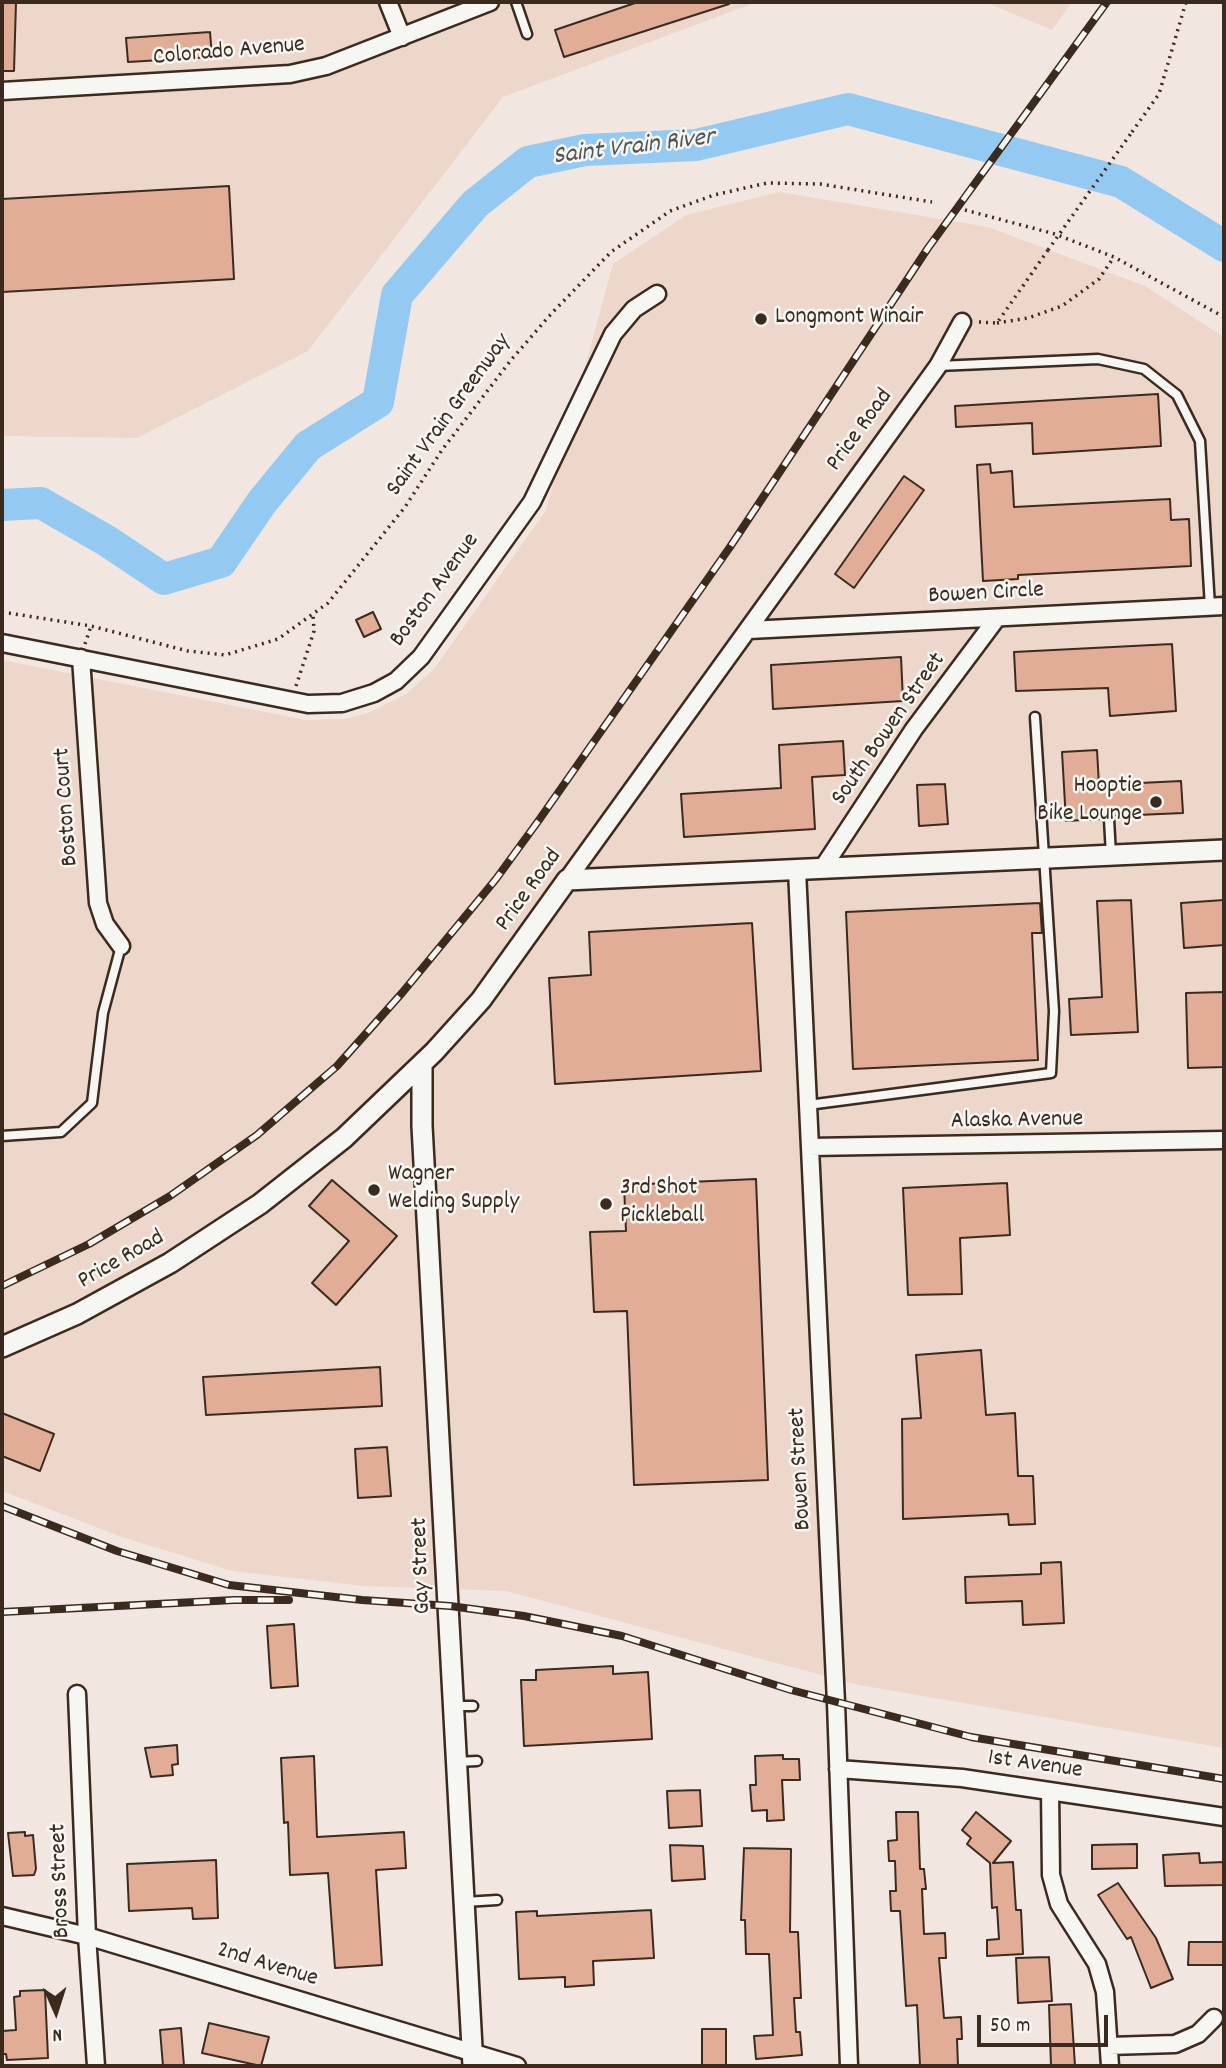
<!DOCTYPE html>
<style>
body{margin:0}
#map{position:relative;width:1226px;height:2068px;overflow:hidden;background:#f2e7e0;font-family:Dekko,sans-serif}
canvas{display:block}
.frame{position:absolute;inset:0;border:4px solid #3b2a1e;pointer-events:none}
.north{position:absolute;left:21px;top:1977px;width:70px;height:70px;-webkit-text-stroke:5px #f6f6f2;paint-order:stroke;rotate:177deg;font-size:19px;font-weight:700;line-height:28px;text-align:center;color:#3b2a1e}
.north::after{content:'';display:block;margin:auto;width:24px;height:32px;background:#3b2a1e;clip-path:polygon(50% 0,100% 100%,50% 72%,0 100%)}
.scale{position:absolute;left:977px;top:2015px;width:131px;height:32px;box-sizing:border-box;border:4px solid #3b2a1e;border-top:0;padding-left:9px;font-size:21px;line-height:24px;white-space:nowrap;color:#3b2a1e;-webkit-text-stroke:5px #f6f6f2;paint-order:stroke}
</style>
<div id="map">
<canvas width="1226" height="2068"></canvas>
<div class="frame"></div>
<div class="north">N</div>
<div class="scale">50 m</div>
</div>
<script>
const g = document.querySelector('canvas').getContext('2d');
g.lineJoin = 'round';
function fillPath(path, color) { g.fillStyle = color; g.fill(path, 'evenodd'); }
const toPath = rows => new Path2D(rows.map(r => 'M' + r).join(''));
function strokePath(path, color, width, dash) { g.strokeStyle = color; g.lineWidth = width; g.lineCap = dash ? 'butt' : 'round'; g.setLineDash(dash || []); g.stroke(path); }
function label(font, color, halo, rows, align = 'center') {
  g.font = font + ' Dekko,sans-serif'; g.lineWidth = 5; g.setLineDash([]); g.textBaseline = 'middle'; g.strokeStyle = halo; g.fillStyle = color; for (const [text, x, y, turn = 0] of rows) {
    g.save(); g.translate(x, y); g.rotate((+turn || 0) * Math.PI / 180); g.textAlign = isNaN(turn) ? turn : align; if (halo) g.strokeText(text, 0, 0); g.fillText(text, 0, 0); g.restore();
  }
}
const built = toPath([
 [2,2,757,2,503,97,308,351,137,438,2,436],
 [985,2,1072,2,1052,30],
 [779,192,988,227,1145,286,1224,337,1224,1748,859,1685,506,1591,364,1586,232,1571,122,1537,2,1491,2,660,306,720,344,719,368,713,406,694,434,669,546,510,613,264,686,215]
]);
const river = toPath([
 [2,505,41,503,107,541,164,579,221,562,262,502,308,446,378,402,397,295,475,204,528,162,585,150,696,145,848,109,1121,182,1224,246]
]);
const building = toPath([
 [2,2,16,2,14,71,2,71,2,2],
 [638,2,729,2,729,4,564,57,555,30,638,2],
 [210,32,212,57,128,62,126,38,210,32],
 [229,186,234,279,2,292,2,199,229,186],
 [1158,394,1161,446,1033,454,1032,423,956,427,955,406,1158,394],
 [990,464,991,473,1012,471,1014,507,1170,499,1171,520,1189,519,1191,566,1018,575,1018,579,983,581,977,465,990,464],
 [904,476,924,490,854,588,835,574,904,476],
 [373,612,381,629,364,637,356,620,373,612],
 [1172,644,1176,711,1110,716,1108,688,1016,691,1014,652,1172,644],
 [901,657,903,701,773,709,771,665,901,657],
 [843,741,845,775,812,777,815,829,684,837,681,794,781,788,779,745,843,741],
 [1097,750,1099,785,1181,781,1183,813,1115,816,1108,813,1101,819,1066,821,1062,752,1097,750],
 [945,784,948,824,919,826,917,785,945,784],
 [1131,900,1138,1032,1071,1035,1069,999,1102,997,1097,901,1131,900],
 [1224,900,1224,945,1184,948,1181,903,1224,900],
 [1040,903,1042,933,1032,933,1038,1060,853,1069,846,912,1040,903],
 [752,923,761,1071,555,1084,549,978,591,975,589,932,752,923],
 [1224,992,1224,1067,1188,1068,1186,993,1224,992],
 [756,1179,768,1480,634,1485,627,1311,594,1312,590,1232,626,1231,624,1185,756,1179],
 [332,1180,397,1236,336,1305,312,1283,349,1241,309,1206,332,1180],
 [1007,1183,1010,1235,960,1238,962,1294,908,1295,903,1188,1007,1183],
 [981,1350,986,1415,1015,1413,1018,1476,1033,1476,1035,1524,1009,1525,1008,1514,903,1519,902,1419,921,1418,916,1355,981,1350],
 [380,1367,382,1406,206,1415,203,1377,380,1367],
 [2,1413,54,1434,40,1471,2,1456,2,1413],
 [387,1447,391,1496,358,1498,355,1449,387,1447],
 [1061,1562,1064,1623,1023,1625,1022,1601,966,1603,965,1577,1041,1574,1041,1563,1061,1562],
 [294,1624,298,1686,271,1688,267,1626,294,1624],
 [613,1666,613,1674,648,1672,652,1739,524,1746,521,1680,536,1680,536,1670,613,1666],
 [177,1745,178,1764,172,1765,173,1775,151,1777,145,1748,177,1745],
 [783,1755,783,1759,799,1759,800,1780,782,1780,784,1820,767,1821,767,1810,752,1811,750,1785,756,1785,755,1756,783,1755],
 [314,1756,317,1837,404,1832,406,1868,376,1870,382,1965,335,1968,328,1873,290,1875,288,1822,284,1823,281,1758,314,1756],
 [700,1790,702,1826,669,1828,667,1791,700,1790],
 [896,1812,918,1812,920,1869,924,1869,926,1889,922,1889,924,1934,945,1933,946,1958,939,1958,944,2018,961,2017,962,2039,957,2039,958,2066,920,2066,917,2005,906,2006,900,1911,891,1911,890,1891,896,1891,895,1861,889,1861,888,1841,897,1840,896,1812],
 [976,1812,1011,1841,993,1863,1013,1862,1016,1910,1021,1910,1023,1954,987,1956,987,1940,999,1939,997,1907,992,1908,990,1863,967,1844,971,1838,962,1830,976,1812],
 [25,1832,25,1836,33,1835,36,1869,34,1875,13,1876,8,1833,25,1832],
 [1137,1844,1137,1868,1092,1869,1092,1845,1137,1844],
 [670,1845,703,1846,705,1879,672,1881,670,1845],
 [744,1848,791,1849,790,1932,798,1932,801,1998,794,1998,796,2032,800,2032,802,2055,756,2059,754,2036,773,2035,769,1954,746,1954,745,1920,741,1920,744,1848],
 [1199,1853,1200,1863,1224,1862,1224,1885,1165,1886,1163,1855,1199,1853],
 [216,1860,218,1918,193,1919,192,1908,129,1911,127,1864,216,1860],
 [1118,1883,1156,1938,1173,1979,1151,1988,1131,1937,1127,1939,1098,1895,1118,1883],
 [651,1910,654,1958,593,1961,594,1985,565,1987,565,1977,519,1979,516,1912,537,1911,537,1916,651,1910],
 [1189,1942,1224,1942,1224,1965,1188,1965,1189,1942],
 [1049,1957,1052,2001,1018,2003,1016,1958,1049,1957],
 [45,1990,48,2058,7,2060,6,2054,2,2054,2,2031,16,2030,14,1997,20,1996,20,1991,45,1990],
 [1071,2004,1075,2066,1051,2066,1049,2005,1071,2004],
 [209,2023,269,2037,261,2066,202,2053,209,2023],
 [181,2028,184,2066,163,2066,160,2030,181,2028],
 [702,2029,726,2029,726,2065,702,2065,702,2029]
]);
const path = toPath([
 [1132,132,1159,94,1186,2],
 [965,210,1055,234,1114,257,1224,317],
 [979,322,997,323,1048,250],
 [997,323,1028,318,1062,306,1099,279,1114,257],
 [2,612,91,626,188,651,225,655,278,639,328,603,405,507,442,450,511,360,551,314,611,252,670,211,714,195,767,183,820,184,932,202],
 [85,644,91,626],
 [296,686,314,631,313,614]
]);
const service = toPath([
 [516,2,527,34],
 [938,366,1098,359,1144,369,1177,395,1200,441,1210,607],
 [1109,819,1111,855],
 [808,1105,1051,1073,1054,1011,1035,717],
 [2,1136,61,1132,92,1103,103,1013,121,946],
 [455,1706,473,1706],
 [456,1762,477,1761],
 [464,1902,497,1900]
]);
const minor = toPath([
 [388,2,402,37],
 [2,91,290,74,326,66,490,2],
 [749,630,1224,606],
 [2,643,308,704,342,703,374,693,396,681,421,657,532,502,613,334,634,309,657,294],
 [81,658,98,903,105,924,121,946],
 [822,869,914,729,997,618],
 [797,870,836,1703,849,2066],
 [567,880,938,366,962,322],
 [810,1147,1224,1140],
 [77,1694,87,1936,96,2066],
 [838,1769,962,1778,1224,1817],
 [1050,1791,1051,1875,1059,1904,1097,1964,1105,1992,1110,2066],
 [2,1916,87,1936,517,2066],
 [1109,2046,1175,2044,1198,2034,1214,2018]
]);
const tertiary = toPath([
 [422,1064,422,1126,473,2066],
 [2,1347,77,1314,170,1263,260,1204,344,1138,434,1052,481,1000,567,880,1224,850]
]);
const rail = toPath([
 [2,1286,89,1244,170,1196,257,1135,337,1066,402,993,496,879,539,820,730,547,928,248,1107,2],
 [2,1506,117,1551,229,1585,362,1600,450,1606,524,1616,622,1636,791,1690,971,1737,1224,1779],
 [2,1612,234,1600,289,1600]
]);
const pathBridge = toPath([
 [1048,250,1132,132]
]);
const markers = [
 [761,319,7,"#3b2a1e"],
 [1156,802,7,"#3b2a1e"],
 [374,1190,7,"#3b2a1e"],
 [606,1204,7,"#3b2a1e"]
];
const streetNames = [
 ["Colorado Avenue",229,53,-5],
 ["Saint Vrain Greenway",450,416,-54],
 ["Price Road",861,431,-54],
 ["Boston Avenue",436,591,-54],
 ["Bowen Circle",986,595,-3],
 ["South Bowen Street",890,730,-55],
 ["Boston Court",68,807,-94],
 ["Price Road",530,891,-54],
 ["Alaska Avenue",1017,1122,-1],
 ["Price Road",122,1261,-30],
 ["Bowen Street",802,1469,-93],
 ["Gay Street",423,1566,-92],
 ["1st Avenue",1035,1766,8],
 ["Bross Street",62,1881,-92],
 ["2nd Avenue",267,1966,17]
];
const poiNames = [
 ["Longmont Winair",775,319],
 ["Hooptie",1142,788,"right"],
 ["Bike Lounge",1142,816,"right"],
 ["Wagner",388,1176],
 ["Welding Supply",388,1204],
 ["3rd Shot",620,1190],
 ["Pickleball",620,1218]
];
const waterNames = [
 ["Saint Vrain River",634,149,-7]
];
fillPath(built, '#edd6ca');
strokePath(river, '#94c9f2', 32);
fillPath(building, '#e2ad97');
strokePath(building, '#3b2a1e', 2);
strokePath(service, '#3b2a1e', 13);
strokePath(minor, '#3b2a1e', 21);
strokePath(tertiary, '#3b2a1e', 24);
strokePath(path, '#3b2a1e', 3.5, [2, 5]);
strokePath(service, '#f6f6f2', 8);
strokePath(minor, '#f6f6f2', 16);
strokePath(tertiary, '#f6f6f2', 19);
strokePath(rail, '#3b2a1e', 8);
strokePath(rail, '#f6f6f2', 5, [16]);
strokePath(pathBridge, '#3b2a1e', 3.5, [2, 5]);
for (const [x, y, r, color] of markers) { const dot = new Path2D(); dot.arc(x, y, r, 0, 2 * Math.PI); g.fillStyle = color; g.fill(dot); strokePath(dot, '#f6f6f2', 2.5); }
label('24px', '#3b2a1e', '#f6f6f2', streetNames);
label('24px', '#3b2a1e', '#f6f6f2', poiNames, 'left');
label('italic 26px', '#515253', '#f6f6f2', waterNames);
</script>
